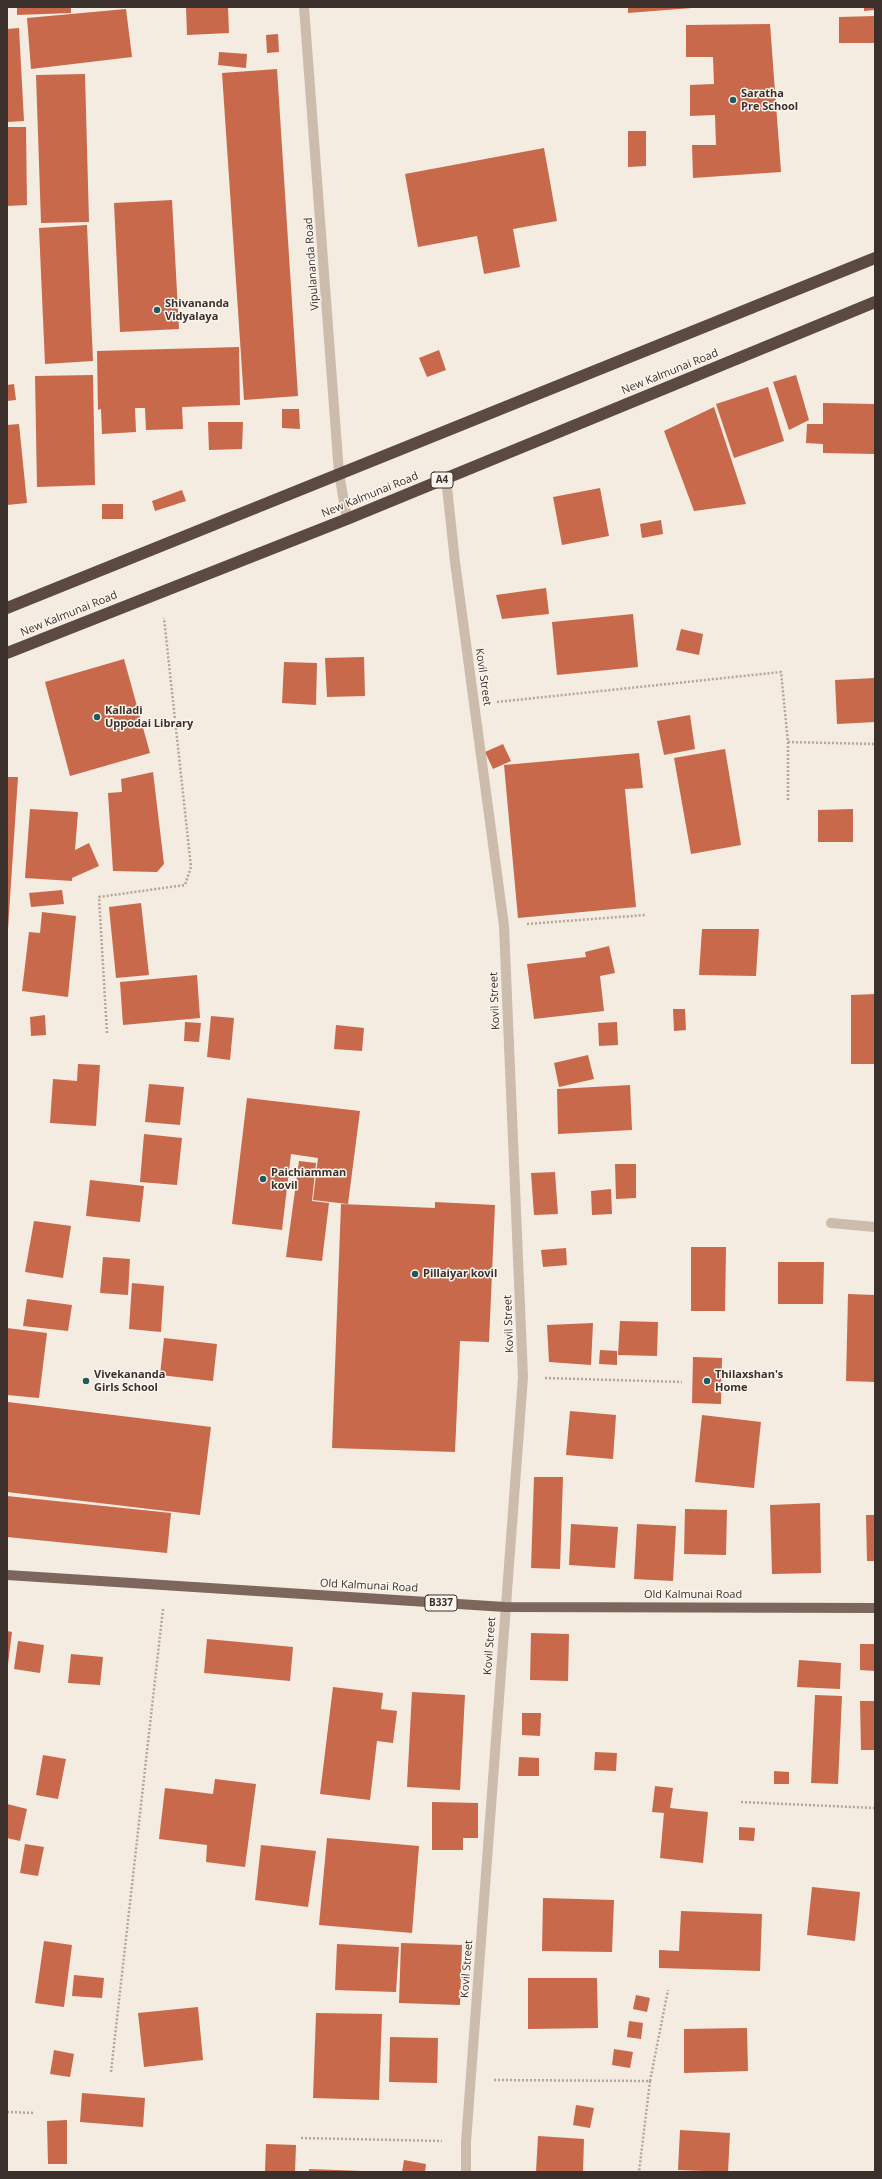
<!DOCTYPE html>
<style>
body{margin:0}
#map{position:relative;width:882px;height:2179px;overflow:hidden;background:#f4ebe1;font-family:"Open Sans",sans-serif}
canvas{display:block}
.frame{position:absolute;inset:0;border:8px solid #3b302b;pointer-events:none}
</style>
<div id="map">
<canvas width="882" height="2179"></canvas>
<div class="frame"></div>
</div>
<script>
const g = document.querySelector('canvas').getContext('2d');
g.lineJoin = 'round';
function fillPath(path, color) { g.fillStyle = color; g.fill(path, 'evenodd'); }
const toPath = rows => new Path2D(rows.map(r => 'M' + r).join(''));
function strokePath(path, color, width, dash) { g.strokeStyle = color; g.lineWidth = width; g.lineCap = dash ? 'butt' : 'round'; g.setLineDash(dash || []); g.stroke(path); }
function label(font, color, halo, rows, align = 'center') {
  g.font = font + ' "Open Sans",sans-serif'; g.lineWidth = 3; g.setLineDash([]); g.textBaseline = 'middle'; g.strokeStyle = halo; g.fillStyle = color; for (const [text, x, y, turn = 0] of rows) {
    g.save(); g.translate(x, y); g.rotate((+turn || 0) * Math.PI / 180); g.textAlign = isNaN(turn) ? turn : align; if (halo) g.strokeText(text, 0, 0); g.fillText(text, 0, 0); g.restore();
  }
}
const building = toPath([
 [17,7,71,7,71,13,17,15],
 [186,7,228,7,229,33,187,35],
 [628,7,692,7,692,8,628,13],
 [864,7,875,7,875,10,864,11],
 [126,9,132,57,31,69,27,18],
 [875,16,875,43,839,43,839,17],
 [770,24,781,172,693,178,692,145,716,145,715,115,690,116,690,85,714,84,713,57,686,57,686,25],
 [19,28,24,121,7,122,7,29],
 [278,34,279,52,267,53,266,35],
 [219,52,247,54,246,68,218,65],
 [277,69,298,396,244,400,222,73],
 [85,74,89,222,41,223,36,75],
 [7,127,26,127,27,205,7,206],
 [628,131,646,131,646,166,628,167],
 [544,148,557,221,513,229,520,267,484,274,477,236,418,247,405,174],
 [172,200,179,329,120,332,114,203],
 [87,225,93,361,45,364,39,228],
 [239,347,240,405,182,407,183,429,146,430,145,408,135,408,136,432,102,434,101,409,98,410,97,351],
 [439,350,446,370,427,377,419,358],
 [93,375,95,485,37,487,35,376],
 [796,375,809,420,789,430,773,382],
 [14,384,16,400,7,401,7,385],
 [768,387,784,441,734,458,716,404],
 [823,403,875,404,875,454,823,453,823,444,806,443,807,424,823,424],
 [714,407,746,504,694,511,664,431],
 [282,409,299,409,300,429,282,428],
 [208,422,243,422,242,449,209,450],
 [19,424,27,503,7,505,7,425],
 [600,488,609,536,562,545,553,497],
 [182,490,186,501,155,511,152,501],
 [102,504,123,504,123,519,102,519],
 [661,520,663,534,642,538,640,524],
 [546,588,549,614,502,619,496,595],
 [633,614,638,667,557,675,552,622],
 [681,629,703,634,699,655,676,650],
 [364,657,365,696,327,697,325,658],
 [124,659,150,753,70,776,45,682],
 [284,662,317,663,316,705,282,703],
 [875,678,875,722,837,724,835,680],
 [690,715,695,749,664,755,657,721],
 [503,744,511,761,493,769,485,752],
 [725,749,741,845,691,854,674,758],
 [639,753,643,788,625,789,636,907,518,918,504,765],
 [153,772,164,864,157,872,113,871,108,793,122,792,121,779],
 [7,777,18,777,8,929,7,929],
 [30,809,78,812,75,850,89,843,99,866,72,878,72,881,25,878],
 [853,809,853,842,818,842,818,810],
 [62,890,64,904,31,907,29,893],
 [141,903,149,975,116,978,109,907],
 [42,912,76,916,68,997,22,991,29,932,40,933],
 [702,929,759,929,756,976,699,975],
 [609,946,615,973,600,976,604,1011,534,1019,527,964,586,957,585,952],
 [197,975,200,1018,123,1025,120,982],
 [875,994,875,1064,851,1064,851,995],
 [673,1009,685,1009,686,1030,674,1031],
 [45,1015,46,1035,31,1036,30,1017],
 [211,1016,234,1018,230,1060,207,1057],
 [185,1022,201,1023,199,1042,184,1041],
 [617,1022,618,1045,599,1046,598,1023],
 [336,1025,364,1028,362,1051,334,1049],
 [588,1055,594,1079,559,1087,554,1063],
 [78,1064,100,1065,96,1126,50,1123,53,1079,77,1081],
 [149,1084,184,1087,180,1125,145,1122],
 [630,1085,632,1130,558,1134,557,1089],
 [247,1098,360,1111,348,1204,313,1200,318,1158,291,1154,282,1230,232,1224],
 [144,1134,182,1138,177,1185,140,1182],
 [299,1161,316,1163,312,1201,329,1203,322,1261,286,1257],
 [615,1164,636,1164,636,1198,616,1199],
 [555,1172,558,1214,534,1215,531,1173],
 [90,1180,144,1186,140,1222,86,1216],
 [611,1189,612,1214,592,1215,591,1191],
 [435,1202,495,1205,489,1342,460,1341,455,1452,332,1448,341,1204,435,1208],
 [34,1221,71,1226,63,1278,25,1272],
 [691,1247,726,1247,725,1311,691,1311],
 [566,1248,567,1265,543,1267,541,1250],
 [103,1257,130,1259,128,1295,100,1293],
 [778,1262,824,1262,823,1304,778,1304],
 [132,1283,164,1286,161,1332,129,1329],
 [848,1294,875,1295,875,1382,846,1381],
 [27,1299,72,1305,68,1331,23,1326],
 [620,1321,658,1322,657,1356,618,1355],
 [593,1323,591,1365,549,1362,547,1325],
 [7,1328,47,1333,39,1398,7,1395],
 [164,1338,217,1344,213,1381,160,1375],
 [600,1350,617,1351,617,1365,599,1364],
 [693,1357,722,1358,721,1404,692,1403],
 [8,1402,211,1427,200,1515,7,1492],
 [570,1411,616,1415,613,1459,566,1455],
 [702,1415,761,1422,754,1488,695,1482],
 [534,1477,563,1477,560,1569,531,1568],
 [7,1496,171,1513,167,1553,7,1537],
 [820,1503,821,1573,772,1574,770,1505],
 [685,1509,727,1510,726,1555,684,1554],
 [866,1515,875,1515,875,1561,867,1561],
 [571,1524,618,1527,615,1568,569,1565],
 [637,1524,676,1526,673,1581,634,1579],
 [7,1631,12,1632,8,1664,7,1664],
 [531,1633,569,1634,568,1681,530,1680],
 [207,1639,293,1647,290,1681,204,1673],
 [18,1641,44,1645,40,1673,14,1669],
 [860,1644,875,1644,875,1671,860,1670],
 [71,1654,103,1657,100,1685,68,1683],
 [799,1660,841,1663,840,1689,797,1687],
 [333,1687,383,1693,381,1709,397,1711,393,1743,377,1741,370,1800,320,1794],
 [412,1692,465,1695,460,1790,407,1787],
 [815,1695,842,1696,838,1784,811,1783],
 [860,1701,875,1701,875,1750,861,1750],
 [522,1713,541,1713,540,1736,522,1735],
 [595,1752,617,1753,616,1771,594,1770],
 [43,1755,66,1759,58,1799,36,1795],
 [519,1757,539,1758,539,1776,518,1776],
 [774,1771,789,1772,789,1784,774,1784],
 [215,1779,256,1784,245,1867,206,1862,207,1845,159,1839,165,1788,213,1794],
 [655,1786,673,1788,670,1808,708,1812,703,1863,660,1858,664,1813,652,1812],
 [432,1802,478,1803,478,1838,463,1838,463,1850,432,1850],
 [7,1804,27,1809,20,1841,7,1838],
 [739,1827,755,1828,754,1841,739,1840],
 [327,1838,419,1846,412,1933,319,1925],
 [25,1844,44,1847,38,1876,20,1873],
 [261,1845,316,1851,308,1907,255,1900],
 [812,1887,860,1892,855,1941,807,1935],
 [543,1898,614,1900,612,1952,542,1951],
 [681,1911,762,1914,760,1971,659,1968,659,1950,679,1951],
 [44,1941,72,1945,64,2007,35,2003],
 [401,1943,462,1945,460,2005,399,2003],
 [337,1944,399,1947,396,1992,335,1990],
 [74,1975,104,1978,102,1998,72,1996],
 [528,1978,597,1978,598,2028,528,2029],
 [636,1995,650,1998,647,2012,633,2009],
 [198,2007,203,2060,144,2067,138,2013],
 [316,2013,382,2014,379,2100,313,2098],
 [629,2021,643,2023,641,2039,627,2037],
 [747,2028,748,2071,684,2073,684,2029],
 [390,2037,438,2038,437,2083,389,2082],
 [614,2049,633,2052,630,2068,612,2065],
 [54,2050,74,2054,70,2077,50,2074],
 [82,2093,145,2098,143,2127,80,2122],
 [576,2105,594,2108,590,2128,573,2125],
 [67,2120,67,2164,48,2164,47,2121],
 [680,2130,730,2133,728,2172,678,2170],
 [538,2136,584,2139,583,2172,536,2172],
 [266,2144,296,2145,295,2172,265,2172],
 [404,2160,426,2164,425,2172,402,2172],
 [309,2169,363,2171,363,2172,309,2172]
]);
const path = toPath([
 [497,702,781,672,788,742,875,744],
 [788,742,788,800],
 [527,924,645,915],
 [107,1033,99,897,185,885,191,867,164,618],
 [545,1378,682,1382],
 [741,1802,875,1808],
 [111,2072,163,1609],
 [494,2080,650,2081,639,2172],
 [650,2081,668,1990],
 [7,2112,35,2113],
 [301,2138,442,2141]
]);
const minor = toPath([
 [304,7,339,473,347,519],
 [446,478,455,562,504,926,523,1377,466,2142,466,2172],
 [831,1223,875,1227]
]);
const major = toPath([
 [7,1575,505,1607,875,1608]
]);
const highway = toPath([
 [7,608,875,258],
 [7,653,347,519,875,302]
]);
const markers = [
 [733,100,4,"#1f5a5e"],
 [157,310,4,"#1f5a5e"],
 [97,717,4,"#1f5a5e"],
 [263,1179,4,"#1f5a5e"],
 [415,1274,4,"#1f5a5e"],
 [86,1381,4,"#1f5a5e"],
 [707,1381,4,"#1f5a5e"]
];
const shields = [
 [442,480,22],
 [441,1603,32]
];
const shieldNames = [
 ["A4",442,480],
 ["B337",441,1603]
];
const poiNames = [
 ["Saratha",741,94],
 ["Pre School",741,107],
 ["Shivananda",165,304],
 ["Vidyalaya",165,317],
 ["Kalladi",105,711],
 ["Uppodai Library",105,724],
 ["Paichiamman",271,1173],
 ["kovil",271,1186],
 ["Pillaiyar kovil",423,1274],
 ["Vivekananda",94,1375],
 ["Girls School",94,1388],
 ["Thilaxshan's",715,1375],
 ["Home",715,1388]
];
const streetNames = [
 ["Vipulananda Road",312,264,-94],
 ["New Kalmunai Road",670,372,-22],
 ["New Kalmunai Road",370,495,-22],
 ["New Kalmunai Road",69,614,-22],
 ["Kovil Street",483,677,82],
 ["Kovil Street",495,1001,-92],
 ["Kovil Street",509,1324,-92],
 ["Old Kalmunai Road",369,1586,3],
 ["Old Kalmunai Road",693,1595],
 ["Kovil Street",490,1646,-86],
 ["Kovil Street",467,1969,-86]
];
fillPath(building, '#c8694b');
strokePath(path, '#b9a596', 2.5, [2, 2]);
strokePath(minor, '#cdbbac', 10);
strokePath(major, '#7d675c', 10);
strokePath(highway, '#5c4a42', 12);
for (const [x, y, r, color] of markers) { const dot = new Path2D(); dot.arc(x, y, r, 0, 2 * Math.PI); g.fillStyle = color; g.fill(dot); strokePath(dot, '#fbf5ee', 1.5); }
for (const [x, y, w] of shields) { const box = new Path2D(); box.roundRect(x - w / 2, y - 8, w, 16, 3); g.fillStyle = '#fbf5ee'; g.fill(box); strokePath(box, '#3b302b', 1); }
label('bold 10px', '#3b302b', null, shieldNames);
label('bold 11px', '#3b302b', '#fbf5ee', poiNames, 'left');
label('11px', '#3b302b', '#fbf5ee', streetNames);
</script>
